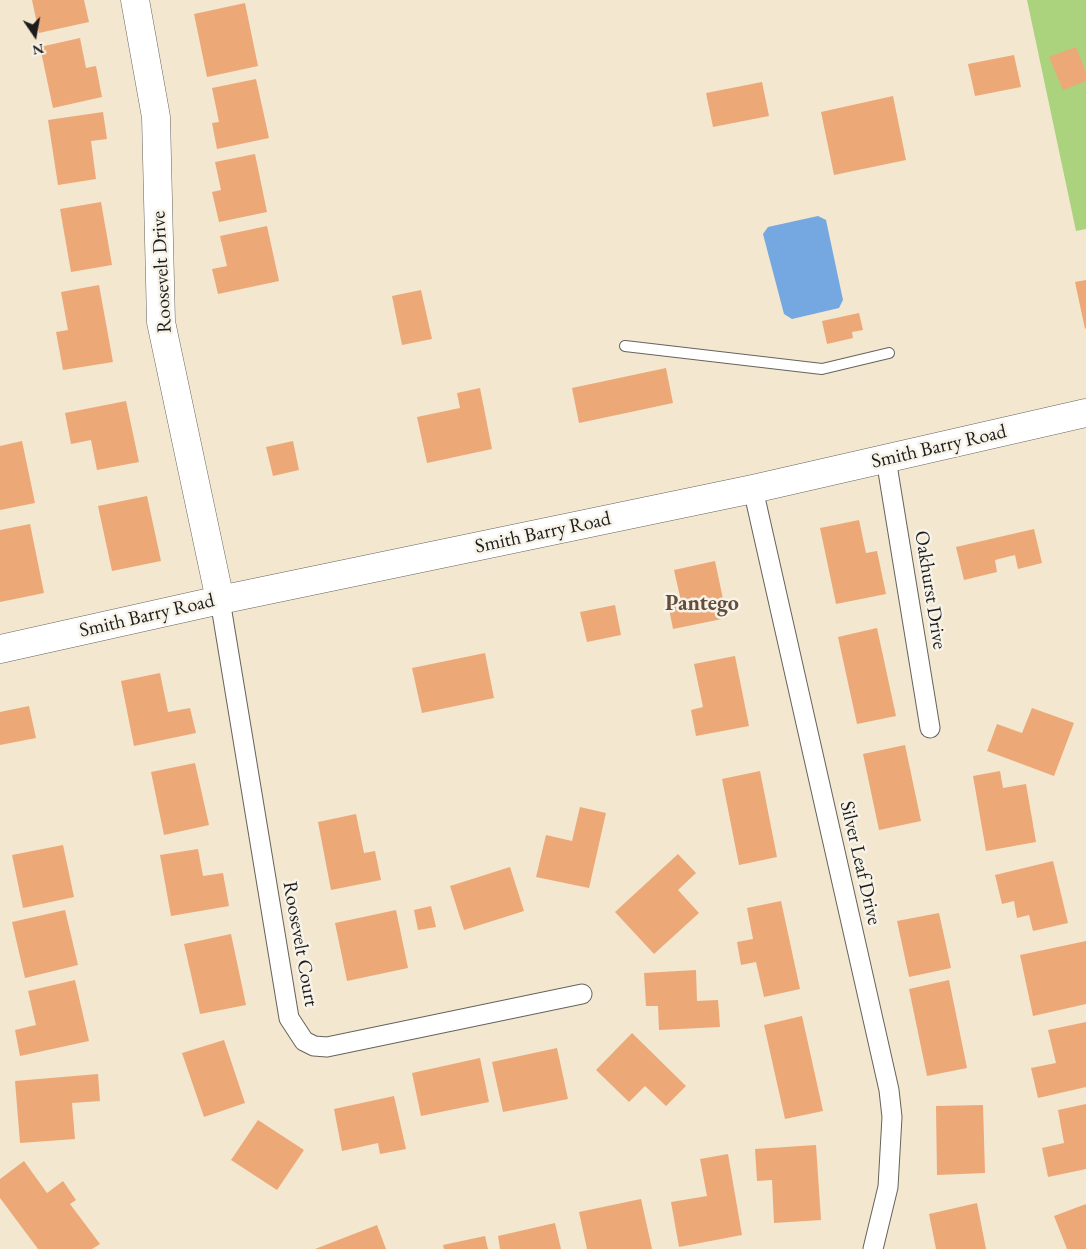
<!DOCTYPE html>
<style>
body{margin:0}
#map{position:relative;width:1086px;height:1249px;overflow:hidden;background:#f3e7d0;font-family:"EB Garamond",serif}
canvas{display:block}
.north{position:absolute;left:10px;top:10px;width:50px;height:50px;-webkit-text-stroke:4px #f7f3e8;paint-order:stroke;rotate:168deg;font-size:14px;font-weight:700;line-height:20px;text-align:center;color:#1c1c1c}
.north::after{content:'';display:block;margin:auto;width:18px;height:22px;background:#1c1c1c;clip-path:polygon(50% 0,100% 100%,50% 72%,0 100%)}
</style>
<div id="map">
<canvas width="1086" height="1249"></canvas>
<div class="north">N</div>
</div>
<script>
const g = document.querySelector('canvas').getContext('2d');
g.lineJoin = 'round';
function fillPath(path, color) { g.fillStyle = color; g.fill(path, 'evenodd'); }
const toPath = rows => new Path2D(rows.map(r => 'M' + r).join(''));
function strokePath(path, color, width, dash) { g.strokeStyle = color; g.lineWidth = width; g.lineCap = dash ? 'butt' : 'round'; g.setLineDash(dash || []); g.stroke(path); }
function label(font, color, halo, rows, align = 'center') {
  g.font = font + ' "EB Garamond",serif'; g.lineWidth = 5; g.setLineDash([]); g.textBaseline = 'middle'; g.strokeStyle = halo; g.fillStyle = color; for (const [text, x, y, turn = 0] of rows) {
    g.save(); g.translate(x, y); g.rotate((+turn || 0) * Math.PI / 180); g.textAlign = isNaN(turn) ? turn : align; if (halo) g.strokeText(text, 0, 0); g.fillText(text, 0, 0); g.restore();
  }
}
const green = toPath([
 [1027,0,1086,0,1086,229,1076,231]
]);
const water = toPath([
 [818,216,826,220,843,300,839,308,792,319,784,314,763,234,768,227]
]);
const building = toPath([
 [32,0,84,0,89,22,39,33],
 [245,3,258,66,207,77,194,14],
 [80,38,86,68,96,66,102,97,53,108,40,47],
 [1076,47,1086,72,1086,81,1063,90,1049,57],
 [1014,55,1021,87,975,96,968,64],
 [256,79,269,138,217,149,212,123,219,122,212,88],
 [762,82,769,116,713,127,706,93],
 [893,96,906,160,834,175,821,112],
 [103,112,107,139,91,141,96,179,58,185,48,120],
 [255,154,267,212,219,222,212,192,221,190,215,162],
 [101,202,112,265,71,272,60,209],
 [267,226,279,281,218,294,212,269,227,266,220,236],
 [1086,280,1086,328,1085,329,1075,282],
 [99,285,113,362,63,370,56,332,68,330,61,292],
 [421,290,432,339,402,345,392,296],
 [859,313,863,330,852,332,853,338,827,344,822,321],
 [666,368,673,403,579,423,572,388],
 [480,388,492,449,427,463,417,417,460,408,457,393],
 [126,401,139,462,97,470,91,440,71,444,65,413],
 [22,441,35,503,0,510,0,446],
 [293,441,299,470,273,476,266,447],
 [147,496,161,561,112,571,98,506],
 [859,520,866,553,877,551,886,594,836,604,820,528],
 [30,524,44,593,0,602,0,530],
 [1034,529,1042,563,1018,569,1015,555,995,560,997,572,964,580,956,547],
 [715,561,727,618,673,629,668,604,681,601,674,570],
 [615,605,621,635,587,642,580,612],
 [877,628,896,716,857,724,838,637],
 [485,653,494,698,422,713,412,668],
 [735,656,749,726,696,736,691,710,703,707,694,664],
 [160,673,168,712,190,708,196,733,134,746,121,681],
 [29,706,36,738,0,745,0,712],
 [1032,708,1074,723,1054,776,987,751,997,724,1022,733],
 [905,745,921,821,879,830,863,754],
 [195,763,209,825,164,835,151,772],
 [760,771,777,857,739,865,722,779],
 [1000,771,1003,788,1026,784,1036,842,986,851,973,776],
 [580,807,606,813,589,888,536,877,546,835,572,841],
 [356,814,364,853,375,851,381,880,331,890,318,822],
 [63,845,74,897,23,908,12,855],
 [198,849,203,876,223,873,229,906,171,916,160,855],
 [678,854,696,873,678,890,699,913,654,954,615,912],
 [1053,861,1068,923,1033,931,1029,915,1017,918,1014,901,1002,904,995,875],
 [510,867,524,911,464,930,450,886],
 [781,901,800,989,764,997,756,962,741,965,737,942,753,939,747,908],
 [431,906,436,927,418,930,414,910],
 [65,910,78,965,25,978,12,922],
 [396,910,408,968,347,981,335,923],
 [939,913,951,968,909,977,897,921],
 [231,934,246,1005,200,1014,184,944],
 [1086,941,1086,1004,1033,1016,1020,955],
 [696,970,697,1001,718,1000,720,1027,659,1030,658,1006,646,1006,644,973],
 [75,980,89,1041,20,1056,15,1030,36,1025,28,991],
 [949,980,967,1068,927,1076,909,989],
 [802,1016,823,1111,785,1119,764,1025],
 [1086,1022,1086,1087,1038,1098,1031,1068,1056,1063,1048,1030],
 [632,1033,686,1086,666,1106,645,1086,629,1102,596,1070],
 [224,1040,245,1103,204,1117,182,1053],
 [557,1048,568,1099,503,1112,492,1062],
 [480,1058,489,1102,421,1116,412,1073],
 [98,1074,100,1101,72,1103,75,1139,20,1143,15,1081],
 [394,1096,406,1149,380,1154,378,1143,342,1151,334,1109],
 [1086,1104,1086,1169,1048,1177,1042,1148,1064,1143,1058,1110],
 [983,1105,985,1173,937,1175,936,1106],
 [258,1120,304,1150,277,1190,231,1160],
 [816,1145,821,1220,774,1223,772,1180,757,1181,755,1149],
 [728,1154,742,1235,679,1247,671,1202,707,1196,700,1159],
 [24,1161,47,1193,63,1181,76,1200,70,1204,100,1244,92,1249,38,1249,0,1198,0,1179],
 [641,1199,652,1249,587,1249,579,1212],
 [977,1203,986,1249,936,1249,929,1214],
 [1086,1204,1086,1249,1067,1249,1054,1216],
 [555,1223,561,1249,500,1249,498,1236],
 [377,1225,386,1249,315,1249],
 [485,1236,488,1249,444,1249,443,1245]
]);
const lane = toPath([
 [625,346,822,369,889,353]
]);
const street = toPath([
 [886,459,930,728],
 [753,489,889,1090,892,1117,888,1187,873,1249],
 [220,600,289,1018,304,1041,314,1046,327,1047,582,994]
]);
const secondary = toPath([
 [135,0,156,117,161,322,220,600],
 [0,649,220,600,753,489,1086,413]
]);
const streetNames = [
 ["Roosevelt Drive",162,272,-93],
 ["Smith Barry Road",939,447,-13],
 ["Smith Barry Road",543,533,-12],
 ["Oakhurst Drive",930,590,81],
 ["Smith Barry Road",147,616,-13],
 ["Silver Leaf Drive",860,863,77],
 ["Roosevelt Court",300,944,80]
];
const quarterNames = [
 ["Pantego",702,604]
];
fillPath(green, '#abd37d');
fillPath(water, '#75a7e0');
fillPath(building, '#eda878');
strokePath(lane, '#67635b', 12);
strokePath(street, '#67635b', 21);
strokePath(secondary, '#67635b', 29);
strokePath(lane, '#fff', 10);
strokePath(street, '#fff', 19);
strokePath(secondary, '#fff', 28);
label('20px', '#1c1c1c', '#f7f3e8', streetNames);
label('bold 22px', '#654d3c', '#f7f3e8', quarterNames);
</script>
